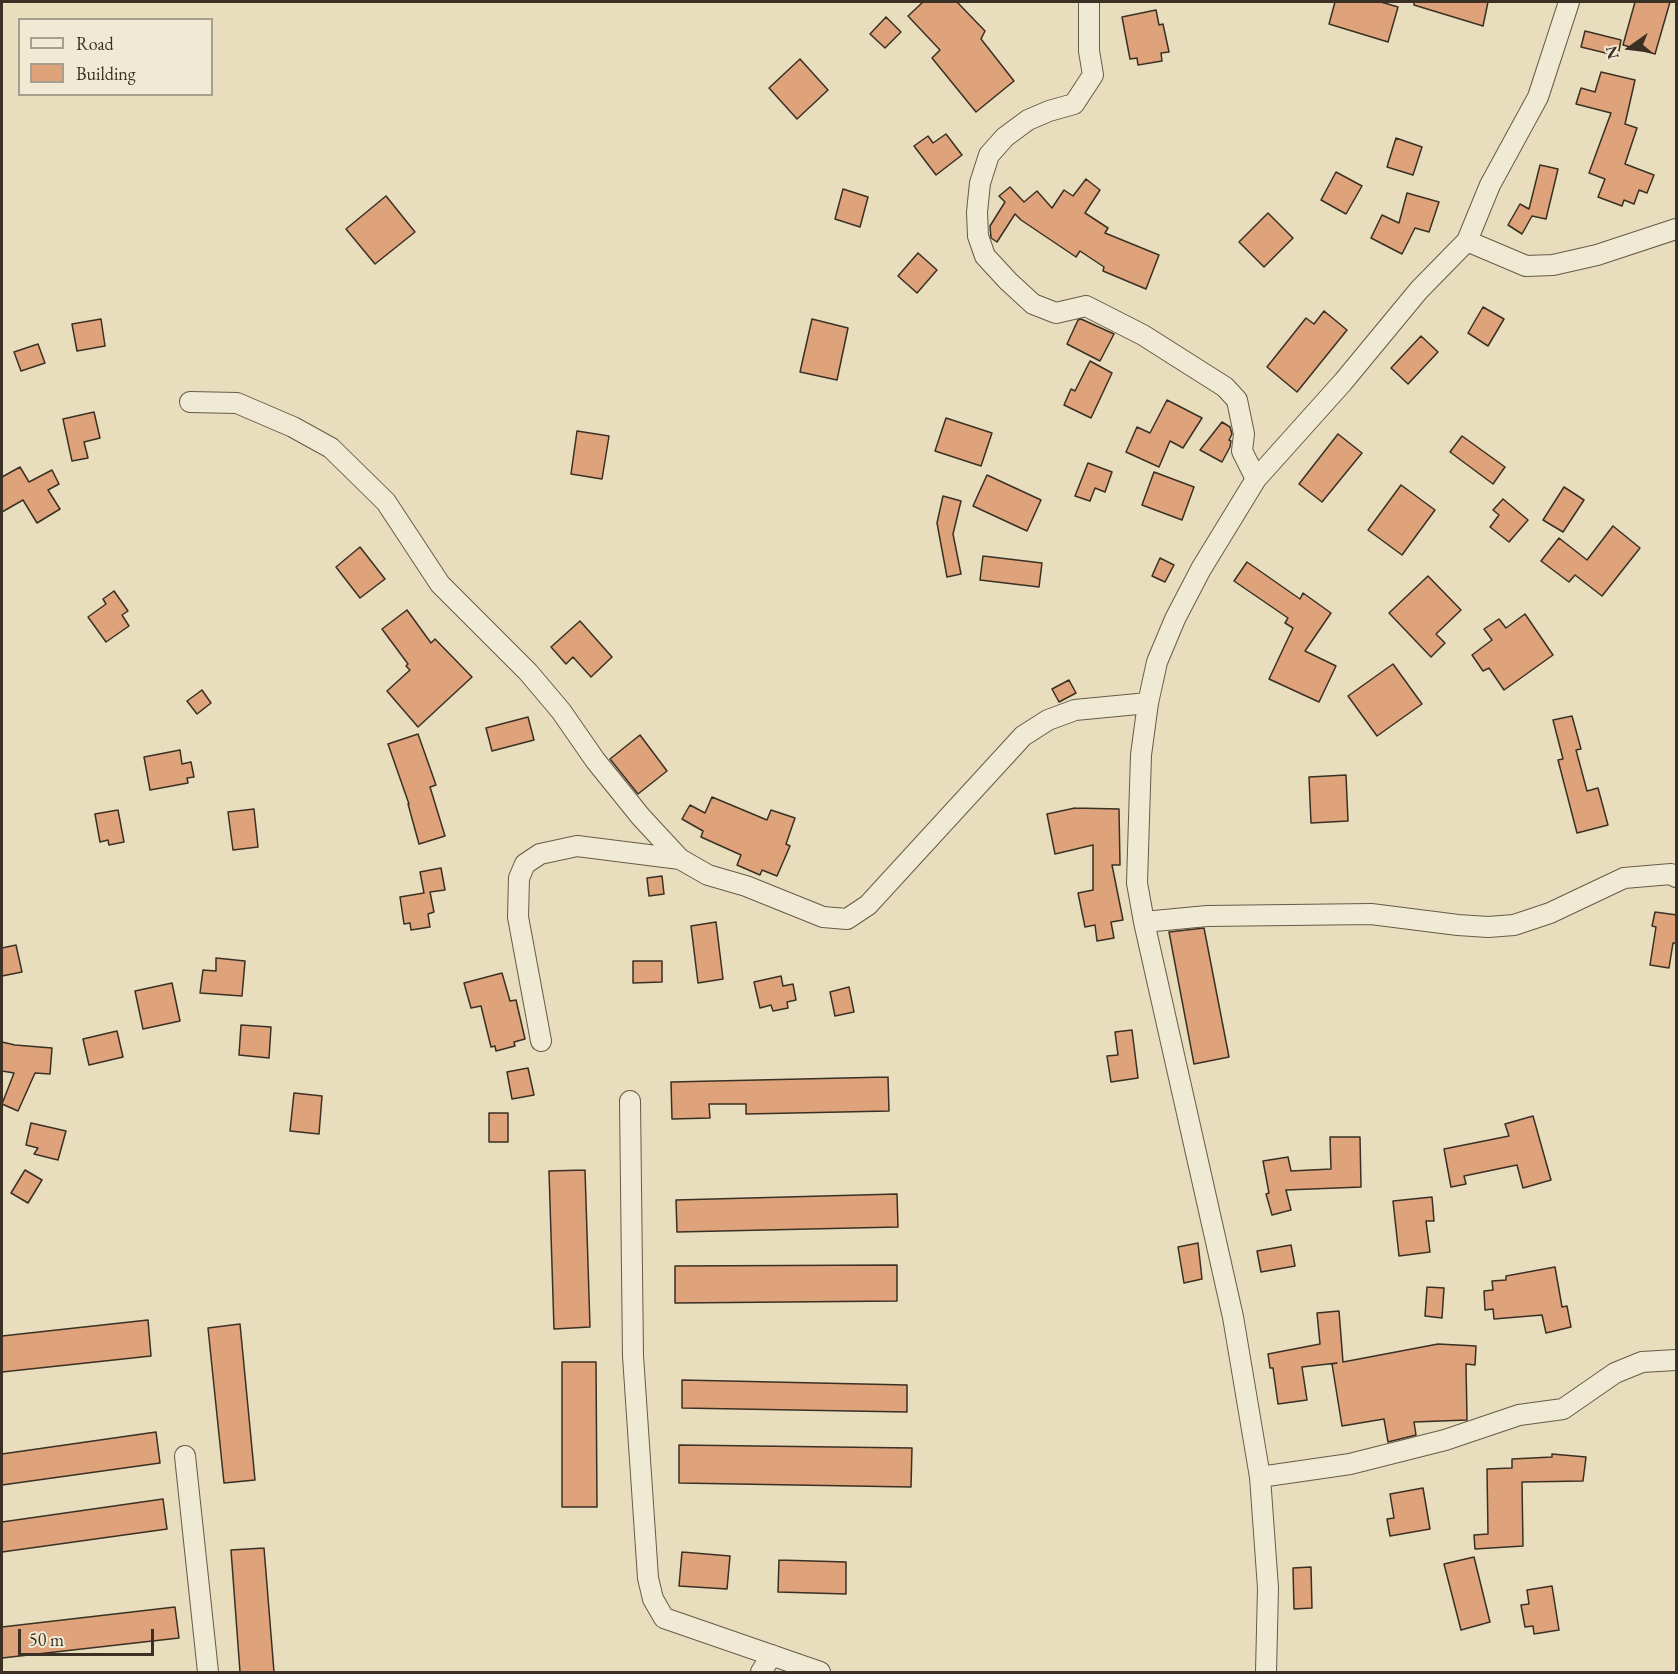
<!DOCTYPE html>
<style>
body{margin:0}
#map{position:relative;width:1678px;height:1674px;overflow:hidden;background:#e8ddbc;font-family:"EB Garamond",serif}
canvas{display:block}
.frame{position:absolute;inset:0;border:3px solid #3a3024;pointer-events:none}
.legend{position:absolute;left:18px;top:18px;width:195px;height:78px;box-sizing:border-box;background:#f0e9d3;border:2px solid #a79f8d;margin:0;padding:8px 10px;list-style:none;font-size:18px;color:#3a3024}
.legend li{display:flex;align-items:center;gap:12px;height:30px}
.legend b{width:30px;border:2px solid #a79f8d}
.north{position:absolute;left:1600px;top:18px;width:60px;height:60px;-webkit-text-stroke:4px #f0e9d3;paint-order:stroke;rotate:256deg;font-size:16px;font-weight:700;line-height:24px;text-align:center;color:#3a3024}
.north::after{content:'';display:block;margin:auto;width:21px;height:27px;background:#3a3024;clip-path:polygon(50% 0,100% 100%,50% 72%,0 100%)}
.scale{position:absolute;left:18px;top:1629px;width:136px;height:27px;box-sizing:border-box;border:3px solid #3a3024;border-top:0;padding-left:8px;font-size:18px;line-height:21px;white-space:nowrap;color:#3a3024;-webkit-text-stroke:4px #f0e9d3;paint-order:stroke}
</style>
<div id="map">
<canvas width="1678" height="1674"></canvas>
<div class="frame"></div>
<ul class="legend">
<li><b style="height:8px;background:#f0e9d3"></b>Road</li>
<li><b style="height:16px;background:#dea37b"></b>Building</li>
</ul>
<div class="north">N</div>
<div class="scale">50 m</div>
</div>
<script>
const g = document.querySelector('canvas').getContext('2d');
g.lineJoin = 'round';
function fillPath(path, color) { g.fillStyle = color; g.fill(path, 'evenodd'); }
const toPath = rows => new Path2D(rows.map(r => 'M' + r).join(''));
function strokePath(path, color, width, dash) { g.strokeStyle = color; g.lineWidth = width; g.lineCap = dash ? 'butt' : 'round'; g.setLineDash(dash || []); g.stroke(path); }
const building = toPath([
 [923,2,957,2,985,31,981,39,1014,81,976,112,932,58,940,50,908,16,923,2],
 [1335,2,1381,2,1398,7,1388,42,1329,24,1335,2],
 [1414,2,1488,2,1483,26,1414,5,1414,2],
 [1635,2,1670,2,1655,54,1623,45,1635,2],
 [1156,10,1159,25,1163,24,1169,52,1161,53,1162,61,1138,65,1137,58,1130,59,1122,17,1156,10],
 [886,17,901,32,885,48,870,34,886,17],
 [1585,31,1621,40,1618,56,1581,47,1585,31],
 [800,59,828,90,797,119,769,88,800,59],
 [1601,72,1635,80,1625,124,1637,128,1625,164,1654,175,1647,193,1639,190,1634,204,1624,200,1622,206,1598,197,1605,179,1589,173,1611,113,1576,104,1581,88,1595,92,1601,72],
 [946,134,962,155,936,175,914,146,928,136,933,143,946,134],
 [1396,138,1422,147,1413,175,1387,167,1396,138],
 [1540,165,1558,169,1546,219,1532,216,1522,234,1508,225,1520,204,1529,209,1540,165],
 [1336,172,1362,186,1346,214,1321,200,1336,172],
 [1086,179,1100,190,1085,213,1108,228,1105,233,1159,255,1146,289,1103,271,1104,267,1080,251,1076,257,1021,220,1015,214,997,242,991,238,990,226,1005,202,999,196,1010,187,1024,202,1037,191,1052,208,1064,190,1073,196,1086,179],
 [843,189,868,197,860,227,835,219,843,189],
 [1407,193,1439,202,1429,232,1415,228,1402,254,1371,238,1382,215,1399,223,1407,193],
 [386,196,415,232,375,264,346,229,386,196],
 [1268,213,1293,238,1264,267,1239,242,1268,213],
 [918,253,937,270,917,293,898,276,918,253],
 [1483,307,1504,319,1488,346,1468,333,1483,307],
 [1324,311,1347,330,1297,392,1267,367,1306,318,1314,324,1324,311],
 [101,319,105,346,77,351,72,324,101,319],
 [812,319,848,328,837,380,800,372,812,319],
 [1081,319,1114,334,1100,361,1067,344,1078,320,1081,319],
 [1421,336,1438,352,1408,384,1391,368,1421,336],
 [38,344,45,363,21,371,14,352,38,344],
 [1090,361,1112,373,1091,418,1064,405,1071,389,1075,391,1090,361],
 [1167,400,1202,418,1183,448,1170,441,1159,467,1126,452,1137,427,1150,433,1167,400],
 [94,412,100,438,84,442,88,458,72,461,63,419,94,412],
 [946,418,992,433,981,466,935,451,946,418],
 [1222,422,1230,427,1232,434,1229,440,1231,441,1230,447,1222,462,1200,450,1222,422],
 [577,431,609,436,602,479,571,474,577,431],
 [1338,434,1362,453,1322,502,1299,484,1338,434],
 [1462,436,1505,467,1493,484,1450,452,1462,436],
 [1088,463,1112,472,1105,492,1095,488,1090,501,1075,496,1088,463],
 [20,467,29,482,52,470,59,484,48,490,60,509,37,523,23,500,2,512,2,477,20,467],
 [1154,472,1194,487,1182,520,1142,505,1154,472],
 [987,475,1041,500,1027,531,973,506,987,475],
 [1401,485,1435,510,1402,555,1368,530,1401,485],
 [1564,487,1584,500,1563,532,1543,520,1564,487],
 [943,496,961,501,953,534,961,574,947,577,937,523,943,496],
 [1503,499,1528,520,1509,542,1490,527,1499,515,1493,510,1503,499],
 [1613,526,1640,548,1602,596,1575,575,1569,582,1541,561,1559,538,1587,560,1613,526],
 [360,547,385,579,360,598,336,567,360,547],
 [983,556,1042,563,1039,587,980,580,983,556],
 [1160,558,1174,565,1165,582,1152,576,1160,558],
 [1247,562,1300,599,1303,593,1331,613,1305,651,1336,666,1319,702,1269,679,1293,628,1285,623,1288,618,1234,581,1247,562],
 [1428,576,1461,610,1436,634,1445,643,1431,657,1389,613,1428,576],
 [114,591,128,611,122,615,129,626,106,642,88,617,106,604,103,599,114,591],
 [407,610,431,643,435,639,472,677,418,727,387,691,410,670,406,666,408,664,382,629,407,610],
 [1525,614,1553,655,1504,690,1489,668,1483,671,1472,655,1492,640,1484,629,1499,619,1506,628,1525,614],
 [580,621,612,657,591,677,573,657,566,664,551,647,580,621],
 [1393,664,1422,704,1377,736,1348,696,1393,664],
 [1069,680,1076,693,1059,702,1052,689,1069,680],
 [202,690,211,703,197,714,187,701,202,690],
 [1572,716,1581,749,1576,750,1587,791,1598,788,1608,825,1577,833,1558,760,1563,759,1553,720,1572,716],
 [528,717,534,740,492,751,486,728,528,717],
 [418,734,436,785,430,787,445,836,419,844,408,804,409,804,388,744,418,734],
 [640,735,667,771,638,794,610,759,640,735],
 [180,750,182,764,191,762,194,777,187,778,188,783,150,790,144,757,180,750],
 [1346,775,1348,821,1311,823,1309,777,1346,775],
 [712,797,767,820,771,810,795,818,786,844,790,846,777,876,762,870,760,875,737,865,741,855,701,837,703,831,682,819,690,805,705,813,712,797],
 [1075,808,1119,809,1120,865,1112,865,1123,920,1111,922,1114,938,1097,941,1095,925,1085,927,1078,893,1093,890,1093,845,1055,854,1047,814,1075,808],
 [254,809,258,847,233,850,228,812,254,809],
 [118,810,124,842,109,845,108,840,100,842,95,814,118,810],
 [441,868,445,890,430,892,434,912,428,914,430,927,411,930,410,923,404,924,400,897,424,893,420,872,441,868],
 [662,876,664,894,649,896,647,878,662,876],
 [1655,912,1677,915,1677,943,1673,943,1669,968,1650,965,1656,927,1652,926,1655,912],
 [716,922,723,979,698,983,691,926,716,922],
 [1204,928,1229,1057,1194,1064,1169,932,1204,928],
 [16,945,22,972,2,976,2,948,16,945],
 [216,958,245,961,242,996,200,993,203,970,216,971,216,958],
 [633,961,662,961,662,982,633,983,633,961],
 [502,973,510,1001,516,1000,525,1039,514,1042,515,1046,496,1051,495,1046,491,1047,481,1006,471,1008,464,983,502,973],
 [781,976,783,986,793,984,796,1000,787,1002,788,1008,773,1011,771,1005,760,1008,754,982,781,976],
 [172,983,180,1021,143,1029,135,991,172,983],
 [849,987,854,1012,835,1016,830,992,849,987],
 [241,1025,271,1027,269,1058,239,1055,241,1025],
 [1132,1030,1138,1078,1111,1082,1107,1056,1118,1055,1115,1032,1132,1030],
 [117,1031,123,1057,89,1065,83,1039,117,1031],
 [2,1042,15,1045,52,1048,50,1074,35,1073,18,1111,2,1104,14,1073,2,1071,2,1042],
 [528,1068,534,1095,512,1099,507,1072,528,1068],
 [888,1077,889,1111,746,1114,746,1104,709,1104,710,1118,672,1119,671,1082,888,1077],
 [294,1093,322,1096,319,1134,290,1131,294,1093],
 [489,1113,508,1113,508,1142,489,1142,489,1113],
 [1533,1116,1551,1180,1523,1188,1517,1165,1464,1176,1466,1184,1451,1187,1444,1149,1509,1136,1505,1124,1533,1116],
 [31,1123,66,1131,58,1160,34,1154,38,1148,26,1145,31,1123],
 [1330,1137,1360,1137,1361,1187,1286,1190,1291,1210,1272,1215,1266,1194,1269,1193,1263,1161,1288,1157,1291,1171,1331,1169,1330,1137],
 [25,1170,42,1180,28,1203,11,1193,25,1170],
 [585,1170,590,1327,554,1329,549,1171,585,1170],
 [897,1194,898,1227,677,1232,676,1200,897,1194],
 [1432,1197,1434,1221,1426,1221,1430,1252,1399,1256,1393,1201,1432,1197],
 [1198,1243,1202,1279,1184,1283,1178,1247,1198,1243],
 [1291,1245,1295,1266,1261,1272,1257,1251,1291,1245],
 [897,1265,897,1301,675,1303,675,1266,897,1265],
 [1555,1267,1562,1307,1567,1306,1571,1327,1546,1333,1542,1315,1494,1319,1493,1309,1485,1310,1484,1291,1493,1290,1492,1281,1506,1280,1506,1276,1555,1267],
 [1427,1287,1444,1288,1442,1318,1425,1316,1427,1287],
 [1339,1311,1343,1362,1438,1344,1476,1346,1475,1365,1466,1364,1467,1420,1414,1422,1416,1435,1388,1442,1384,1419,1342,1426,1332,1364,1337,1363,1302,1367,1307,1400,1278,1404,1273,1368,1270,1368,1268,1354,1320,1344,1317,1313,1339,1311],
 [148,1320,151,1356,2,1372,2,1336,148,1320],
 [240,1324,255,1480,224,1483,208,1328,240,1324],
 [562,1362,596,1362,597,1507,562,1507,562,1362],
 [682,1380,907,1385,907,1412,682,1408,682,1380],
 [156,1432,160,1463,2,1485,2,1454,156,1432],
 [679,1445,912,1448,911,1487,679,1483,679,1445],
 [1552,1454,1586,1457,1583,1481,1522,1482,1523,1546,1475,1549,1474,1535,1488,1534,1487,1469,1512,1468,1512,1459,1552,1457,1552,1454],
 [1423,1488,1430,1529,1390,1536,1387,1519,1394,1518,1390,1494,1423,1488],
 [163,1499,167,1529,2,1552,2,1522,163,1499],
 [264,1548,274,1672,240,1672,231,1550,264,1548],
 [682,1552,730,1556,727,1589,679,1586,682,1552],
 [1474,1557,1490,1622,1461,1630,1444,1564,1474,1557],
 [779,1560,846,1562,846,1594,778,1592,779,1560],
 [1311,1567,1312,1608,1294,1609,1293,1568,1311,1567],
 [1552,1586,1559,1630,1534,1634,1533,1626,1525,1627,1521,1605,1529,1604,1527,1590,1552,1586],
 [175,1607,179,1638,2,1658,2,1627,175,1607]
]);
const minor = toPath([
 [1089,2,1089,51,1093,75,1074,104,1049,111,1028,120,1005,137,989,155,980,183,977,212,978,236,985,256,1008,281,1033,304,1056,313,1086,306,1143,335,1225,387,1237,400,1244,434,1242,451,1256,479],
 [1467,241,1526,266,1553,265,1597,255,1676,229],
 [190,402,237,403,293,427,331,448,386,502,440,584,528,672,561,711,595,760,641,817,680,859,708,875,746,886,823,917,847,919,868,905,1023,736,1048,720,1075,710,1148,703],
 [1144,922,1207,916,1371,914,1458,925,1488,927,1514,925,1550,913,1624,878,1671,874,1676,877],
 [541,1041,518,917,519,878,525,864,540,854,577,846,680,859],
 [630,1101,633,1356,648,1578,653,1599,664,1618,820,1672],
 [185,1456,208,1672],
 [1260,1477,1350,1464,1445,1440,1519,1415,1563,1409,1615,1373,1642,1362,1676,1360],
 [761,1672,772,1655],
 [1266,1672,1268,1588,1260,1477,1233,1317,1144,922,1137,883,1141,755,1148,703,1157,662,1175,619,1201,569,1256,479,1343,382,1419,290,1467,241,1490,185,1538,97,1569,2]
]);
fillPath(building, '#dea37b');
strokePath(building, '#3a3024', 1.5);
strokePath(minor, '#665b4a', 22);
strokePath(minor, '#f0e9d3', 20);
</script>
